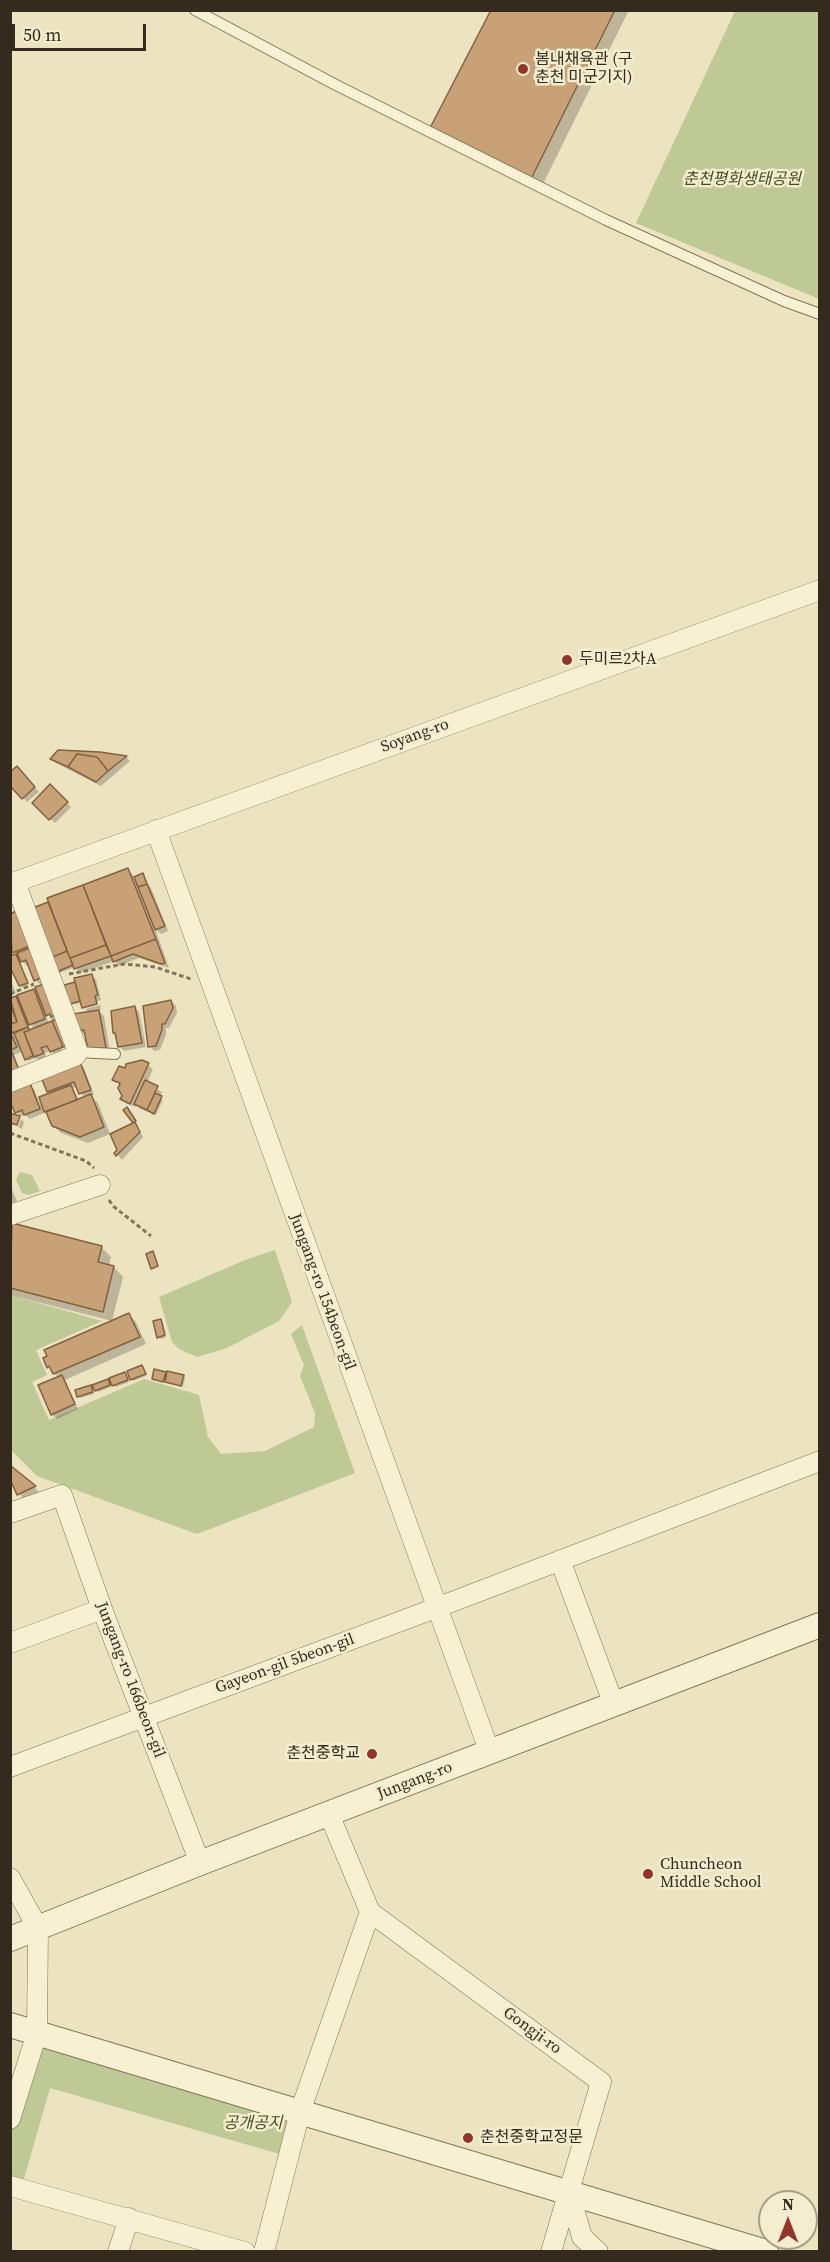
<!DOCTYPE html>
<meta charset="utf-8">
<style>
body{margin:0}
#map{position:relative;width:830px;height:2262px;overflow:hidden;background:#ece3c0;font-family:"Source Serif 4",serif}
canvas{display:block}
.frame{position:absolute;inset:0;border:12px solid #342a1d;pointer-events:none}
.north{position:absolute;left:758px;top:2190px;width:60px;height:60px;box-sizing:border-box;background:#f4edcf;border:2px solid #a79f88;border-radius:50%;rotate:0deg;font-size:16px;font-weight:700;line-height:24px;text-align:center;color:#342a1d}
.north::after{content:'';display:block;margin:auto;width:21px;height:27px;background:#91352b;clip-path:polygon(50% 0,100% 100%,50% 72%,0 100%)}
.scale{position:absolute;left:12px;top:24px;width:134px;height:27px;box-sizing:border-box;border:3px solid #342a1d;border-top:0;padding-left:8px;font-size:18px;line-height:21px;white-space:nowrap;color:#342a1d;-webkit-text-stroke:4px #f4edcf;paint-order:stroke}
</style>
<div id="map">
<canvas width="830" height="2262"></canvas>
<div class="frame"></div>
<div class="north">N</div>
<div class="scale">50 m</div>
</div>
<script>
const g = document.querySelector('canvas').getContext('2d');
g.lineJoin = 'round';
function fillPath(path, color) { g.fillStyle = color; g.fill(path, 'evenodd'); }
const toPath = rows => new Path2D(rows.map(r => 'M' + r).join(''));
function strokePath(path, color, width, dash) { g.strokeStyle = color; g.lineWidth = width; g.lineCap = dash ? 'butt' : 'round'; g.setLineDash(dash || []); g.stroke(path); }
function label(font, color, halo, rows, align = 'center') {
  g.font = font + ' "Source Serif 4","Noto Sans KR",serif'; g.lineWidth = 5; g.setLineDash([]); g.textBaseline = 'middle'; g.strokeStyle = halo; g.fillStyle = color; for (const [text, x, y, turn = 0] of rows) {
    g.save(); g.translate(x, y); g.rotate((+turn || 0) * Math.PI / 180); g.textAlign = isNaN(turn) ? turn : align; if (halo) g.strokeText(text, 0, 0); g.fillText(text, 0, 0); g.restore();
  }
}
const green = toPath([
 [735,11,819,11,819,299,636,223],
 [20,1172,32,1175,40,1191,29,1195,22,1193,16,1180],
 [275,1250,292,1302,279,1321,227,1348,197,1357,179,1349,172,1342,159,1297,245,1260],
 [10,1295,102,1321,36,1350,47,1375,32,1382,49,1420,144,1379,199,1395,208,1437,221,1454,265,1451,314,1427,315,1413,300,1376,304,1365,291,1334,302,1325,355,1473,197,1534,37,1476,11,1450],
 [37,2039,296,2113,283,2155,50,2088,22,2186,11,2183,10,2132]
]);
const shadow = toPath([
 [493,10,629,10,541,188,442,138],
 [100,753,126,757,130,761,101,786,56,763,52,759],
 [21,773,39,792,27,802,10,784],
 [50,786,71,807,55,823,34,803],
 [128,870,136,878,143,875,152,890,168,931,161,934,155,928,169,968,139,958,119,966,115,961,80,973,75,967,57,974,48,903,52,908,49,899],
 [18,912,47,981,47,1016,45,1013,49,1024,54,1022,49,1017,60,1015,70,1046,65,1049,66,1052,56,1026,53,1026,63,1053,56,1056,51,1050,45,1053,47,1058,40,1061,36,1058,28,1061,23,1051,14,1055,22,1075,10,1074,10,1000,16,998,23,1005,33,991,40,997,42,986,35,980,29,965,27,966,22,961,20,956,17,957,28,985,22,988,13,968,10,968,10,954,12,957,16,955,10,945,10,915],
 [26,1020,35,1029,30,1031],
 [92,975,96,980,101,1000,84,1006,84,1008,82,1003,72,1005,70,1004,75,984,78,988],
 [10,978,16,993,11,995,10,994],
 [171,1001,176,1006,177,1013,169,1028,166,1028,166,1035,160,1050,154,1051,150,1046],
 [100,1005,101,1009,97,1010,104,1016,110,1053,80,1031,90,1013,85,1009],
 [135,1008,139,1012,146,1047,124,1051,119,1046],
 [142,1061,153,1069,147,1083,162,1092,159,1097,163,1100,156,1115,140,1109,137,1105,135,1107,126,1103,122,1099,123,1096,120,1085,114,1080],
 [80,1063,84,1068,94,1095,91,1096,98,1103,110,1134,88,1143,61,1133,53,1125,48,1114,43,1108,51,1094,48,1091],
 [77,1087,85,1098,79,1100,73,1088],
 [29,1085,34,1089,44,1113,30,1119,25,1115,21,1116,16,1112],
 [129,1111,143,1137,122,1160,116,1153,135,1124],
 [21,1119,24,1122,22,1129,18,1127],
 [10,1185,17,1201,10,1204],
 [13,1225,101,1247,111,1257,109,1266,114,1267,123,1277,112,1321,10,1295,10,1233],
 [129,1315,136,1322,146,1344,65,1380,78,1409,57,1419,52,1414,59,1378,54,1373],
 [160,1320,166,1337,161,1339,159,1337],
 [144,1369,146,1376,133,1381,132,1379],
 [165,1373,168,1376,183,1376,185,1378,183,1387,153,1378],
 [125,1374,129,1382,116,1387,114,1385],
 [108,1380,111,1387,98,1392,96,1390],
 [91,1386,94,1394,80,1398,78,1396],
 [10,1468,35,1488,39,1492,23,1499,15,1486,10,1488]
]);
const building = toPath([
 [491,10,615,10,531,179,430,128,491,10],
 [58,750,100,752,127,756,108,771,97,757,77,754,68,767,50,759,58,750],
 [77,754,97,757,108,771,96,782,68,767,77,754],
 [17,766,35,787,22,799,10,786,10,772,17,766],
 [50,784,68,802,49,820,32,803,50,784],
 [128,868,156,939,111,956,83,885,128,868],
 [143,873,147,884,138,887,134,877,143,873],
 [147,884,165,926,155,930,138,887,147,884],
 [83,885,106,945,70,958,47,898,83,885],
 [48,902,67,951,48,959,30,909,48,902],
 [18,910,32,945,12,953,10,914,18,910],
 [156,939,165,963,161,964,133,954,113,962,111,956,156,939],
 [106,945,111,956,74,969,70,958,106,945],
 [32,947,44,976,34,981,26,960,21,962,17,953,32,947],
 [67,951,73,965,54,973,48,959,67,951],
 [16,954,28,983,19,986,10,967,10,956,16,954],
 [92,974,98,995,95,996,97,1004,82,1008,74,978,92,974],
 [75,982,80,1001,69,1004,64,985,75,982],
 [47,983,57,1014,51,1017,50,1014,46,1016,35,987,47,983],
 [34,989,45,1019,29,1025,17,995,34,989],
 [16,996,28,1027,12,1033,10,1024,17,1022,10,998,16,996],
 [171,1000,173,1008,165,1024,162,1024,162,1030,156,1046,148,1047,143,1006,171,1000],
 [10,1004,17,1022,10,1024,10,1004],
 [135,1006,142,1043,118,1047,115,1033,113,1033,111,1011,135,1006],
 [99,1010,106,1048,88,1050,84,1030,78,1031,73,1014,99,1010],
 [59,1018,69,1044,63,1047,52,1021,59,1018],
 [52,1021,63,1047,50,1052,47,1046,41,1048,44,1053,34,1057,24,1032,52,1021],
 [28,1027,30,1030,24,1032,33,1056,25,1060,14,1033,28,1027],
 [10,1036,12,1036,17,1047,11,1050,19,1070,10,1073,10,1036],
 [142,1060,149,1063,130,1104,120,1099,122,1096,118,1088,120,1083,112,1080,119,1066,125,1068,126,1064,142,1060],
 [80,1062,91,1090,79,1094,74,1082,47,1092,41,1077,80,1062],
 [145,1080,158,1086,147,1110,134,1104,145,1080],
 [30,1083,40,1109,24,1115,22,1110,15,1113,10,1102,10,1091,30,1083],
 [71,1085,77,1100,44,1112,39,1097,71,1085],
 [155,1093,162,1096,154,1114,147,1110,155,1093],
 [91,1094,104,1127,80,1137,52,1126,46,1112,91,1094],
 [127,1107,136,1121,133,1123,123,1110,127,1107],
 [10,1113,20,1116,17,1125,10,1123,10,1113],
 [135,1122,140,1132,116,1156,114,1153,117,1150,110,1134,135,1122],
 [12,1223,102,1246,98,1262,114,1266,103,1312,10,1288,12,1223],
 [153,1251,158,1266,151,1269,146,1254,153,1251],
 [129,1313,140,1337,53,1374,49,1366,47,1368,43,1358,47,1356,44,1350,129,1313],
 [161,1319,165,1335,157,1338,153,1321,161,1319],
 [142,1365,146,1374,130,1380,127,1371,142,1365],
 [154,1369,166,1372,163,1382,152,1379,154,1369],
 [167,1371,184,1375,181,1386,165,1382,167,1371],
 [125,1372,128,1380,112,1386,109,1378,125,1372],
 [62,1375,75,1404,51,1415,38,1385,62,1375],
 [108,1379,110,1385,95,1391,92,1385,108,1379],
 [91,1385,93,1392,77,1397,75,1390,91,1385],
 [11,1466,36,1486,17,1495,10,1479,11,1466]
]);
const path = toPath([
 [69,974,124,964,155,967,191,979],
 [10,994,34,984],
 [10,1133,86,1161,94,1168],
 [109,1200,113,1206,151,1236]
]);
const service = toPath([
 [195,10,336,85,606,220,784,301,820,314],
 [78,1052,115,1054]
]);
const minor = toPath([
 [156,830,490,1753],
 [10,884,820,590],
 [10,1082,75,1056,78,1052,15,882],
 [10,1215,100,1185],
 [10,1513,62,1495,102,1609,200,1863],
 [560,1560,614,1705],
 [10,1643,102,1609],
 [10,1767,436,1608,820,1461],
 [10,1878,38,1928,37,2033,10,2119],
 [370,1912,601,2082,551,2252],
 [10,2186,245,2252],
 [569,2192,582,2237,598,2252],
 [118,2252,129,2218],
 [264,2252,300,2112,370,1912,329,1814]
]);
const tertiary = toPath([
 [10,1939,200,1863,820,1625],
 [10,2025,766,2252]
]);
const markers = [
 [523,69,6,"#91352b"],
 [567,660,6,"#91352b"],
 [372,1754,6,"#91352b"],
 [648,1874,6,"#91352b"],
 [468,2138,6,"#91352b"]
];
const poiNames = [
 ["봄내채육관 (구",535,60],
 ["춘천 미군기지)",535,78],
 ["두미르2차A",579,660],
 ["춘천중학교",360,1754,"right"],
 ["Chuncheon",660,1865],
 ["Middle School",660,1883],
 ["춘천중학교정문",480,2138]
];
const parkNames = [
 ["춘천평화생태공원",742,180],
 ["공개공지",253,2124]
];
const streetNames = [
 ["Soyang-ro",415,736,-20],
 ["Jungang-ro 154beon-gil",322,1292,70],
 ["Gayeon-gil 5beon-gil",285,1664,-20],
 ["Jungang-ro 166beon-gil",130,1680,69],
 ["Jungang-ro",415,1781,-21],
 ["Gongji-ro",532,2031,36]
];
fillPath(green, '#bec995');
fillPath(shadow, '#0003');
fillPath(building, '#c9a177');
strokePath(building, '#826140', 1.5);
strokePath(service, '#847459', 12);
strokePath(minor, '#847459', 21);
strokePath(tertiary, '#847459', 26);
strokePath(path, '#847459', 3, [4.5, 3]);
strokePath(service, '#f7f0d3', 10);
strokePath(minor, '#f7f0d3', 20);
strokePath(tertiary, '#f7f0d3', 24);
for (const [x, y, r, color] of markers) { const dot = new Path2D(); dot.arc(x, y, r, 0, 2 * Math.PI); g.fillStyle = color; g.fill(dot); strokePath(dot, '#f4edcf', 2); }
label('16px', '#342a1d', '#f4edcf', poiNames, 'left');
label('italic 16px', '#405024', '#f4edcf', parkNames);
label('16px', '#342a1d', '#f4edcf', streetNames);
</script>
